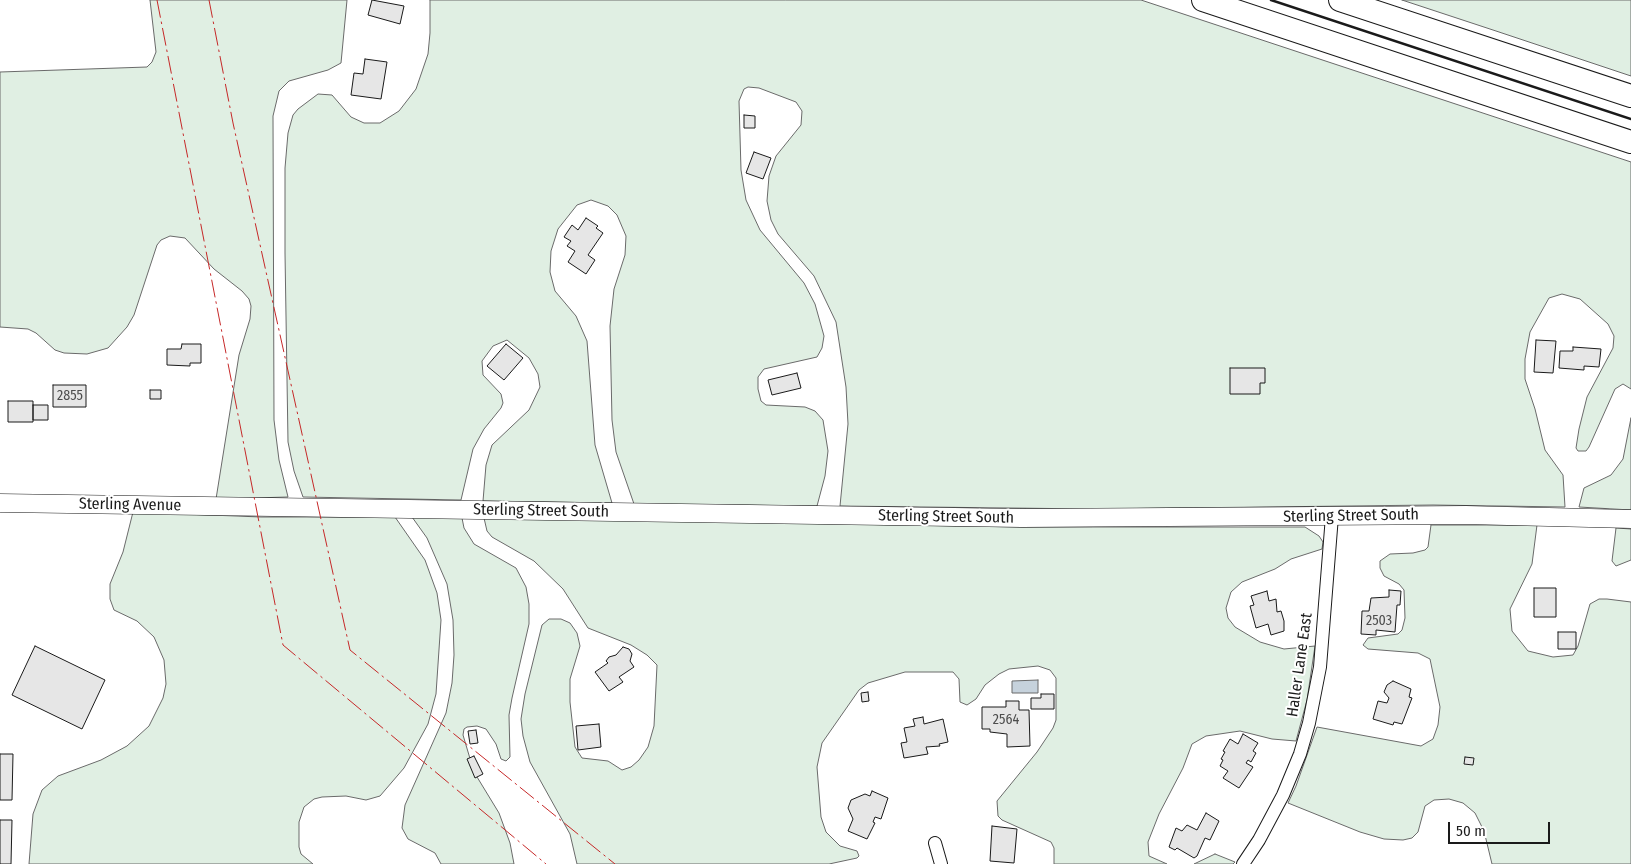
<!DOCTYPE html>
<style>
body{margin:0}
#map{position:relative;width:1631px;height:864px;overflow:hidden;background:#fff;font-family:"Fira Sans Condensed",sans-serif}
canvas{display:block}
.scale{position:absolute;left:1448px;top:822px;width:102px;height:22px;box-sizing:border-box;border:2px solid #1a1a1a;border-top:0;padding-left:6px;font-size:15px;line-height:18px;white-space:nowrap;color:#1a1a1a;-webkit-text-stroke:4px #fff;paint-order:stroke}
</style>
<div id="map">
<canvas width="1631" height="864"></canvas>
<div class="scale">50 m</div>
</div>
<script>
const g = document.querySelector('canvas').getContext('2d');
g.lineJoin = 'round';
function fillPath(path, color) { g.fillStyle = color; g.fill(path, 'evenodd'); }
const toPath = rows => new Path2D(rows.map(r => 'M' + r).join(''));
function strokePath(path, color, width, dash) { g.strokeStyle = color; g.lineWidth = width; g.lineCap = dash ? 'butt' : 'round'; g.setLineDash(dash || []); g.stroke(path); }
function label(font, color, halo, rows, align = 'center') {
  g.font = font + ' "Fira Sans Condensed",sans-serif'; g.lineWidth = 4; g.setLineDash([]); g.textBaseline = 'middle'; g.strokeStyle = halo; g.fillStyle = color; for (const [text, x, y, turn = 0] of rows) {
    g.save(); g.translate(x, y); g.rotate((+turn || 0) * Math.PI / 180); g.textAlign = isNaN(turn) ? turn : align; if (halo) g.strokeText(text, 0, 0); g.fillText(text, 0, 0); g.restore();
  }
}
const green = toPath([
 [150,0,347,0,341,63,328,70,289,81,279,91,273,116,274,420,279,460,288,497,216,499,239,355,250,319,251,306,249,299,242,291,214,269,185,238,170,236,161,240,157,245,134,315,127,327,108,348,87,354,64,353,55,350,36,333,28,329,0,327,0,72,147,67,152,62,156,52,150,0],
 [430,0,1141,0,1631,162,1631,389,1623,384,1615,389,1589,447,1586,451,1578,451,1576,448,1579,429,1587,397,1613,348,1614,336,1608,324,1580,299,1562,294,1549,298,1530,332,1525,359,1525,379,1535,409,1545,450,1563,475,1565,507,1433,505,1094,509,840,506,848,424,846,387,836,322,814,276,778,234,771,220,767,201,769,176,776,156,801,125,802,111,796,102,759,88,748,87,744,89,739,101,741,170,746,200,760,230,804,283,815,304,824,336,822,348,817,357,764,369,758,377,758,389,761,401,766,405,805,407,815,411,823,420,828,451,825,476,817,506,634,504,616,452,612,420,610,326,614,289,625,255,626,236,617,215,608,206,591,200,577,205,558,229,551,251,550,272,555,291,576,316,587,341,595,445,612,503,483,501,486,465,492,445,529,410,540,387,538,374,529,358,507,340,493,346,482,361,483,375,501,394,503,403,501,408,484,429,473,449,461,500,303,497,294,471,288,442,285,253,285,168,288,133,293,115,298,109,318,94,332,95,351,117,364,123,380,123,399,111,416,89,428,54,430,33,430,0],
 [1402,0,1631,0,1631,76,1496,31,1402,0],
 [1631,418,1631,510,1579,507,1584,488,1611,475,1623,459,1631,418],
 [133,512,261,517,395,517,425,560,437,593,441,620,436,694,428,724,404,768,380,796,366,800,346,796,322,797,314,799,304,807,299,822,299,847,301,854,313,864,29,864,33,814,42,790,58,776,101,760,127,746,149,726,163,698,166,684,164,660,154,637,137,621,114,610,110,599,110,584,123,552,133,512],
 [412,517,462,518,464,528,474,544,516,568,526,587,529,604,529,624,512,698,509,715,510,757,506,761,501,759,496,744,486,729,477,726,467,727,464,729,463,735,474,772,499,813,510,843,514,864,441,864,435,853,408,839,402,828,405,805,446,713,452,683,454,655,453,620,447,584,427,538,412,517],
 [484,518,1024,527,1305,527,1319,536,1323,542,1322,549,1291,559,1275,569,1242,582,1231,592,1226,608,1228,618,1235,627,1260,642,1284,649,1315,646,1307,700,1296,741,1272,739,1240,731,1206,736,1192,744,1183,768,1159,814,1148,842,1149,856,1167,864,1054,864,1054,848,1051,842,1002,820,998,816,997,801,1037,752,1053,728,1056,720,1056,678,1050,670,1038,666,1009,669,999,674,985,685,976,699,967,705,960,702,959,679,953,672,905,672,868,683,859,690,822,743,817,767,821,817,826,832,840,846,857,851,859,856,857,858,829,864,577,864,570,834,530,762,523,736,521,719,525,694,542,625,549,619,561,619,570,623,577,633,580,646,570,679,570,702,575,747,582,758,608,761,622,770,631,767,639,760,648,747,654,726,657,665,647,655,631,645,588,628,563,589,534,561,492,537,487,531,484,518],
 [1431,525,1537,525,1532,564,1510,609,1512,631,1528,651,1553,657,1573,655,1578,646,1590,604,1599,599,1607,599,1631,602,1631,864,1492,864,1484,831,1475,813,1463,803,1449,799,1434,800,1425,806,1418,832,1412,838,1403,840,1384,839,1360,832,1288,803,1296,786,1317,727,1421,746,1433,739,1438,725,1440,707,1430,659,1418,653,1368,649,1363,645,1368,638,1398,634,1402,630,1405,618,1404,590,1399,584,1384,576,1380,568,1380,561,1390,554,1413,553,1425,550,1428,547,1431,525],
 [1616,528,1631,529,1631,560,1616,566,1612,561,1616,528],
 [1215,854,1235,862,1233,864,1194,864,1215,854]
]);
const water = toPath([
 [1038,680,1038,693,1012,693,1012,681,1038,680]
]);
const building = toPath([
 [372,0,404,6,400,24,368,15,372,0],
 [365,59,387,62,381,99,351,95,354,73,363,74,365,59],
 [744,115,755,116,755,128,744,128,744,115],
 [754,152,771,158,763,179,746,173,754,152],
 [586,218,598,226,596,228,603,233,588,255,595,260,586,274,568,262,575,251,567,246,571,241,564,237,572,225,578,230,586,218],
 [1536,340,1556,341,1553,373,1534,372,1536,340],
 [182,344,201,344,201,363,190,363,190,366,167,365,167,349,181,349,182,344],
 [506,344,523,358,504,380,487,366,506,344],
 [1573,347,1601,349,1599,367,1584,366,1584,370,1559,368,1560,351,1573,351,1573,347],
 [1230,368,1265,368,1265,383,1260,383,1260,394,1230,394,1230,368],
 [797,373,801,388,772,395,768,380,797,373],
 [53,385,86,385,86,407,53,407,53,385],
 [150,390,161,390,161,399,150,399,150,390],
 [8,401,33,401,33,422,8,422,8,401],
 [33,405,48,405,48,420,33,420,33,405],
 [1534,588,1556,588,1556,617,1534,617,1534,588],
 [1389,590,1401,591,1400,605,1397,605,1395,632,1376,630,1376,635,1361,634,1362,611,1369,611,1371,598,1389,597,1389,590],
 [1267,591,1269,601,1276,599,1277,612,1281,611,1284,621,1284,631,1271,635,1268,624,1256,628,1250,606,1254,605,1251,596,1267,591],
 [1558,632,1576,632,1576,649,1558,649,1558,632],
 [35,646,105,680,82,729,12,695,35,646],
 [623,647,629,649,632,654,630,661,634,667,619,677,623,682,609,691,595,672,608,663,606,661,609,657,616,655,623,647],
 [1393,681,1411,689,1409,697,1412,698,1402,724,1394,722,1393,725,1373,719,1378,701,1387,703,1389,698,1384,692,1387,685,1393,681],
 [868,692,869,701,862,702,861,693,868,692],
 [1041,694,1054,694,1054,709,1031,709,1031,698,1041,698,1041,694],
 [1006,701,1019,701,1019,710,1029,710,1030,746,1007,747,1007,734,990,732,990,729,982,729,982,707,1006,707,1006,701],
 [923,717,924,724,943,719,948,742,939,744,940,746,926,747,928,754,904,758,901,743,907,742,904,728,915,726,913,719,923,717],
 [599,724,601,747,578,750,576,726,599,724],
 [476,730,478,743,470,744,468,731,476,730],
 [1243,734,1258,743,1253,751,1256,753,1251,762,1248,760,1246,763,1253,767,1239,788,1223,778,1228,771,1220,766,1223,760,1221,759,1225,752,1223,751,1230,739,1238,744,1243,734],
 [0,754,13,754,12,800,0,800,0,754],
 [474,756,483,774,475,778,467,759,474,756],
 [1465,757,1474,758,1473,765,1464,764,1465,757],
 [872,791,888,798,881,819,875,817,873,822,875,823,867,839,848,831,853,819,848,808,851,800,865,794,870,796,872,791],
 [1206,813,1219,821,1210,840,1205,838,1197,856,1194,858,1177,848,1175,850,1169,847,1176,828,1182,831,1187,825,1197,830,1206,813],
 [0,820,12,820,11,864,0,864,0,820],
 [992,826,1017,829,1014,863,990,861,992,826]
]);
const street = toPath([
 [935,843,941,864],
 [1243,864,1259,840,1283,795,1300,754,1309,723,1320,667,1332,516]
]);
const secondary = toPath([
 [0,503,1022,518,1466,515,1631,519]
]);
const highway = toPath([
 [1203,0,1631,142],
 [1340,0,1631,96]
]);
const wall = toPath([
 [1271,0,1631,119]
]);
const power = toPath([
 [157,0,283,645,546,864],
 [209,0,233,123,350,650,615,864]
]);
const numberNames = [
 ["2855",70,396],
 ["2503",1379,621],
 ["2564",1006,720]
];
const streetNames = [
 ["Sterling Avenue",130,505,1],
 ["Sterling Street South",541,511,1],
 ["Sterling Street South",1351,516,-1],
 ["Sterling Street South",946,517,1],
 ["Haller Lane East",1300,665,-82]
];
fillPath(green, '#e0efe3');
strokePath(green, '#6a6a6a', 1);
fillPath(water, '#c6d2dc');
strokePath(water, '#6a6a6a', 1);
fillPath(building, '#e6e6e6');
strokePath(building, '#1a1a1a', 1);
strokePath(street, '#1a1a1a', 14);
strokePath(secondary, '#1a1a1a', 19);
strokePath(highway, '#1a1a1a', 24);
strokePath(street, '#fff', 12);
strokePath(secondary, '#fff', 18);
strokePath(highway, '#fff', 22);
strokePath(wall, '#1a1a1a', 2.5);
strokePath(power, '#c62828', 1, [18, 4, 2.5, 4]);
label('14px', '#4d4d4d', null, numberNames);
label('16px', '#1a1a1a', '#fff', streetNames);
</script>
